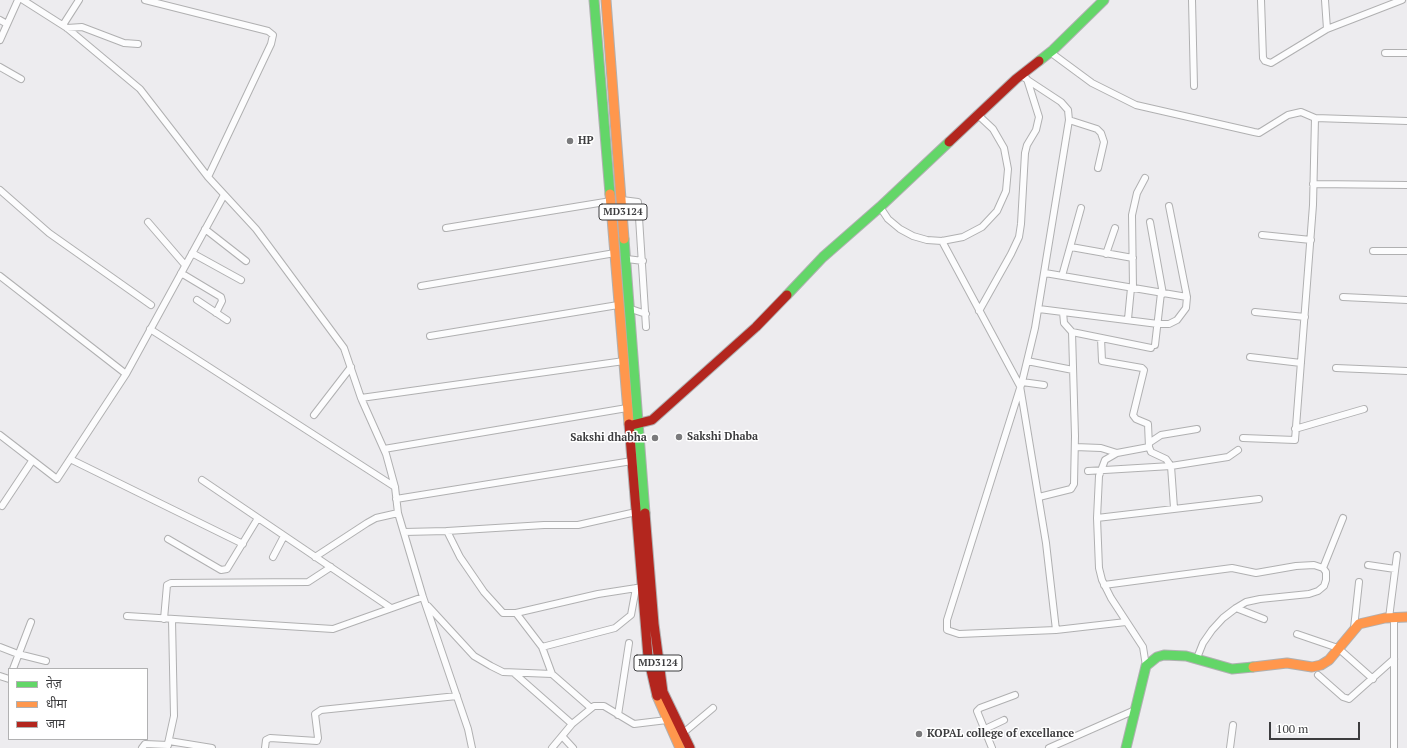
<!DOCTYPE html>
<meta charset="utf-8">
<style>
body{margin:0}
#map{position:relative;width:1407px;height:748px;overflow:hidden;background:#edecef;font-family:"PT Serif","Noto Sans Devanagari",serif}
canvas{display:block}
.legend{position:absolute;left:8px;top:668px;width:140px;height:72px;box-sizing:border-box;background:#fff;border:1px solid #b1b1b2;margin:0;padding:5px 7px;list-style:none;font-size:12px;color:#3c3c3e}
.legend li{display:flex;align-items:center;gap:8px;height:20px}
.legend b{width:20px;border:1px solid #b1b1b2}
.scale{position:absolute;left:1269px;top:722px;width:91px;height:18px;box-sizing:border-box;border:2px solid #3c3c3e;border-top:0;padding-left:5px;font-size:12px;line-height:14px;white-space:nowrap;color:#3c3c3e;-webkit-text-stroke:3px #fff;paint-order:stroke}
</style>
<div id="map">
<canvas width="1407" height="748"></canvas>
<ul class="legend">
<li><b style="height:5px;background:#63d668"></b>तेज़</li>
<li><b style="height:5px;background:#ff974d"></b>धीमा</li>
<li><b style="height:5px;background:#b3261e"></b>जाम</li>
</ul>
<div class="scale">100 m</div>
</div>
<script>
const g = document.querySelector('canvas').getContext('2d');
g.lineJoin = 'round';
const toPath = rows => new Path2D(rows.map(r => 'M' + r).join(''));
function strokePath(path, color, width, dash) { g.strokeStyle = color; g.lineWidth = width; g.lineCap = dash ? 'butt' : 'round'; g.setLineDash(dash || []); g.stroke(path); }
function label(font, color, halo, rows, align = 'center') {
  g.font = font + ' "PT Serif",serif'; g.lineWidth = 3; g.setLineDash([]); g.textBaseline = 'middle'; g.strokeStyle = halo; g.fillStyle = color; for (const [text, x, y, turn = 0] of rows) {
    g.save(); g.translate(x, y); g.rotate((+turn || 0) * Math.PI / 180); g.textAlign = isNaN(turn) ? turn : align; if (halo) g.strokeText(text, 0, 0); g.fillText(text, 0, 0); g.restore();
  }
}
const street = toPath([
 [23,0,67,28,140,89,208,177,256,229,344,348,361,398,386,454,395,487,398,513,423,597,468,729,472,748],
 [145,0,268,31,273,35,271,44,208,177],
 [1192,0,1194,86],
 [1261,0,1263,58,1265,61,1271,63,1327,29,1402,0],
 [1325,0,1327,29],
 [0,20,7,24],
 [63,25,79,0],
 [67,28,82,27,124,43,138,44],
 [0,40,18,0],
 [1050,52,1092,83,1136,105,1254,132,1259,133,1288,115,1301,112,1315,118,1407,121],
 [1385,53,1407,53],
 [0,67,21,79],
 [1020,75,1061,102,1068,110,1069,120,1035,328,1022,382,947,620,947,630,959,634,1056,630,1126,622],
 [1069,120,1097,129,1101,133,1104,142,1098,168],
 [1313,184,1407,185],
 [0,190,49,233,151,305],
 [622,200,638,202,646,327],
 [880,207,888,219,900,229,913,236,927,240,942,241,963,237,982,227,997,211,1006,191,1008,169,1004,148,993,129,977,114],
 [148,222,185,265],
 [1150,222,1163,294],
 [446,228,611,201],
 [205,229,246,261],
 [1262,235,1311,240],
 [942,241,1020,386,1046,543,1056,630],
 [1071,247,1133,258],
 [1373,251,1407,251],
 [192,253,241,280],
 [1106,254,1115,228],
 [627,259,643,261],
 [181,273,221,297,222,301,216,313],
 [1045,273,1187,297],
 [0,276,126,374],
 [1062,276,1081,208],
 [421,286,615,253],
 [1133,288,1132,215,1137,193,1145,178],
 [1343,297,1407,300],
 [197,300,227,320],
 [631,309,646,314],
 [1039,309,1158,324,1169,324,1177,320,1186,308,1187,297,1169,206],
 [979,311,1011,254,1019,237,1021,224,1025,153,1027,145,1036,130,1039,117,1027,79],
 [1063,312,1064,323,1072,332,1151,348],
 [1255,312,1305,317],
 [1128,319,1131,288],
 [150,329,395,487],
 [430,336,618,305],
 [1101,338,1102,361,1142,368,1144,370,1133,415,1136,419,1148,424,1149,447,1151,452,1166,459,1171,466,1174,508],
 [1155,345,1161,293],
 [1250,357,1301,363],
 [1027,361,1073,370],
 [1336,368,1407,371],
 [1022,382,1044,385],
 [361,398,624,361],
 [314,415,351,367],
 [1295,429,1364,409],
 [0,435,57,479,126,374,224,195],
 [1243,438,1295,440,1313,205,1315,118],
 [1149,443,1161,435,1197,429],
 [1075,447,1101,448,1117,453],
 [384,449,627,408],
 [70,459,243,544],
 [1088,471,1171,466,1228,457,1238,450],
 [202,480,391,608],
 [1039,497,1071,489,1074,484,1075,436,1072,332],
 [396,499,632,461],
 [2,506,32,461],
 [1097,518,1259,499],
 [447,531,544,525,578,525,636,512],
 [404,532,447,531,460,557,484,592,503,613,516,613,542,647,552,674,591,708],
 [168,539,221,570,227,569,258,518],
 [273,557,284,536],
 [315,557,367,523,376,518,398,513],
 [1368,565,1395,569],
 [1323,568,1343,518],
 [1104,585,1232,568,1256,573,1296,566,1314,565,1323,568,1326,572,1326,580,1324,586,1318,591,1309,594,1260,599,1246,602,1236,608,1223,618,1212,630,1203,643,1197,658],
 [428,606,474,656,491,666,503,672,552,674],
 [1236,608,1264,619],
 [516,613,598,594,643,587],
 [127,616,333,629,423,597],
 [1389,618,1397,555],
 [164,619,167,585,171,583,308,582,331,567],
 [1354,628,1359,582],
 [1297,634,1338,648,1373,679],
 [0,647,18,654,46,661],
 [542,647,615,628,631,615,636,588],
 [1146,666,1143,647,1111,598,1102,580,1099,568,1097,518,1099,476,1105,460,1117,453,1149,447],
 [13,669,31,622],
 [514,673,572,724],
 [1318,675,1343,697,1349,699,1394,659],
 [0,676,9,679],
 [618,715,629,643],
 [985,729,1004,720],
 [682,734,713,708],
 [562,736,573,748],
 [169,741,212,748],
 [142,748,145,744,168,745],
 [167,748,174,716,172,620],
 [265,748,266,740,270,738,317,741,318,738,315,714,321,710,457,696],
 [552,748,572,724,594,706,604,706,634,724,667,720],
 [992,748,977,711,980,708,1015,695],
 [1049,748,1135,710],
 [1230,748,1233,725],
 [1394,748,1394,617]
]);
const fast = toPath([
 [594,0,610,194],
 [1039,61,1053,50,1104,0],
 [624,239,645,513],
 [787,295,823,257,880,207,949,142],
 [1126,748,1146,666,1157,657,1164,655,1186,656,1232,669,1253,667]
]);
const slow = toPath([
 [606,0,624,239],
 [610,194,629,424],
 [1253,667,1287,663,1312,667,1321,665,1329,660,1359,624,1385,618,1407,617],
 [657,696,680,748]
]);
const jam = toPath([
 [949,142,1016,79,1039,61],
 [629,424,648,657,657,696],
 [632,425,652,420,756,327,787,295],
 [645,513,654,624,663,692,690,748]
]);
const markers = [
 [570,141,4,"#7a7a7c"],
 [679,437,4,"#7a7a7c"],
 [655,438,4,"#7a7a7c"],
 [919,734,4,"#7a7a7c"]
];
const shields = [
 [623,212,48],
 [658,663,48]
];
const shieldNames = [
 ["MD3124",623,212],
 ["MD3124",658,663]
];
const poiNames = [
 ["HP",578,141],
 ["Sakshi Dhaba",687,437],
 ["Sakshi dhabha",647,438,"right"],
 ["KOPAL college of excellance",927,734]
];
strokePath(street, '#b0b0b1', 8);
strokePath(fast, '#b0b0b1', 11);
strokePath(slow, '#b0b0b1', 11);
strokePath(jam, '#b0b0b1', 11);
strokePath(street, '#fcfcfd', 6);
strokePath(fast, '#63d668', 9);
strokePath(slow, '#ff974d', 9);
strokePath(jam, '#b3261e', 9);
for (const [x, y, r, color] of markers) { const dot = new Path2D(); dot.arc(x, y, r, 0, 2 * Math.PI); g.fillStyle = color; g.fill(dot); strokePath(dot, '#fff', 1.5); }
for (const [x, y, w] of shields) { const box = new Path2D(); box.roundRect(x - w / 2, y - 8, w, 16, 3); g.fillStyle = '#fff'; g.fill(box); strokePath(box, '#3c3c3e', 1); }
label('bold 10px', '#3c3c3e', null, shieldNames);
label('bold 11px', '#3c3c3e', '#fff', poiNames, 'left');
</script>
